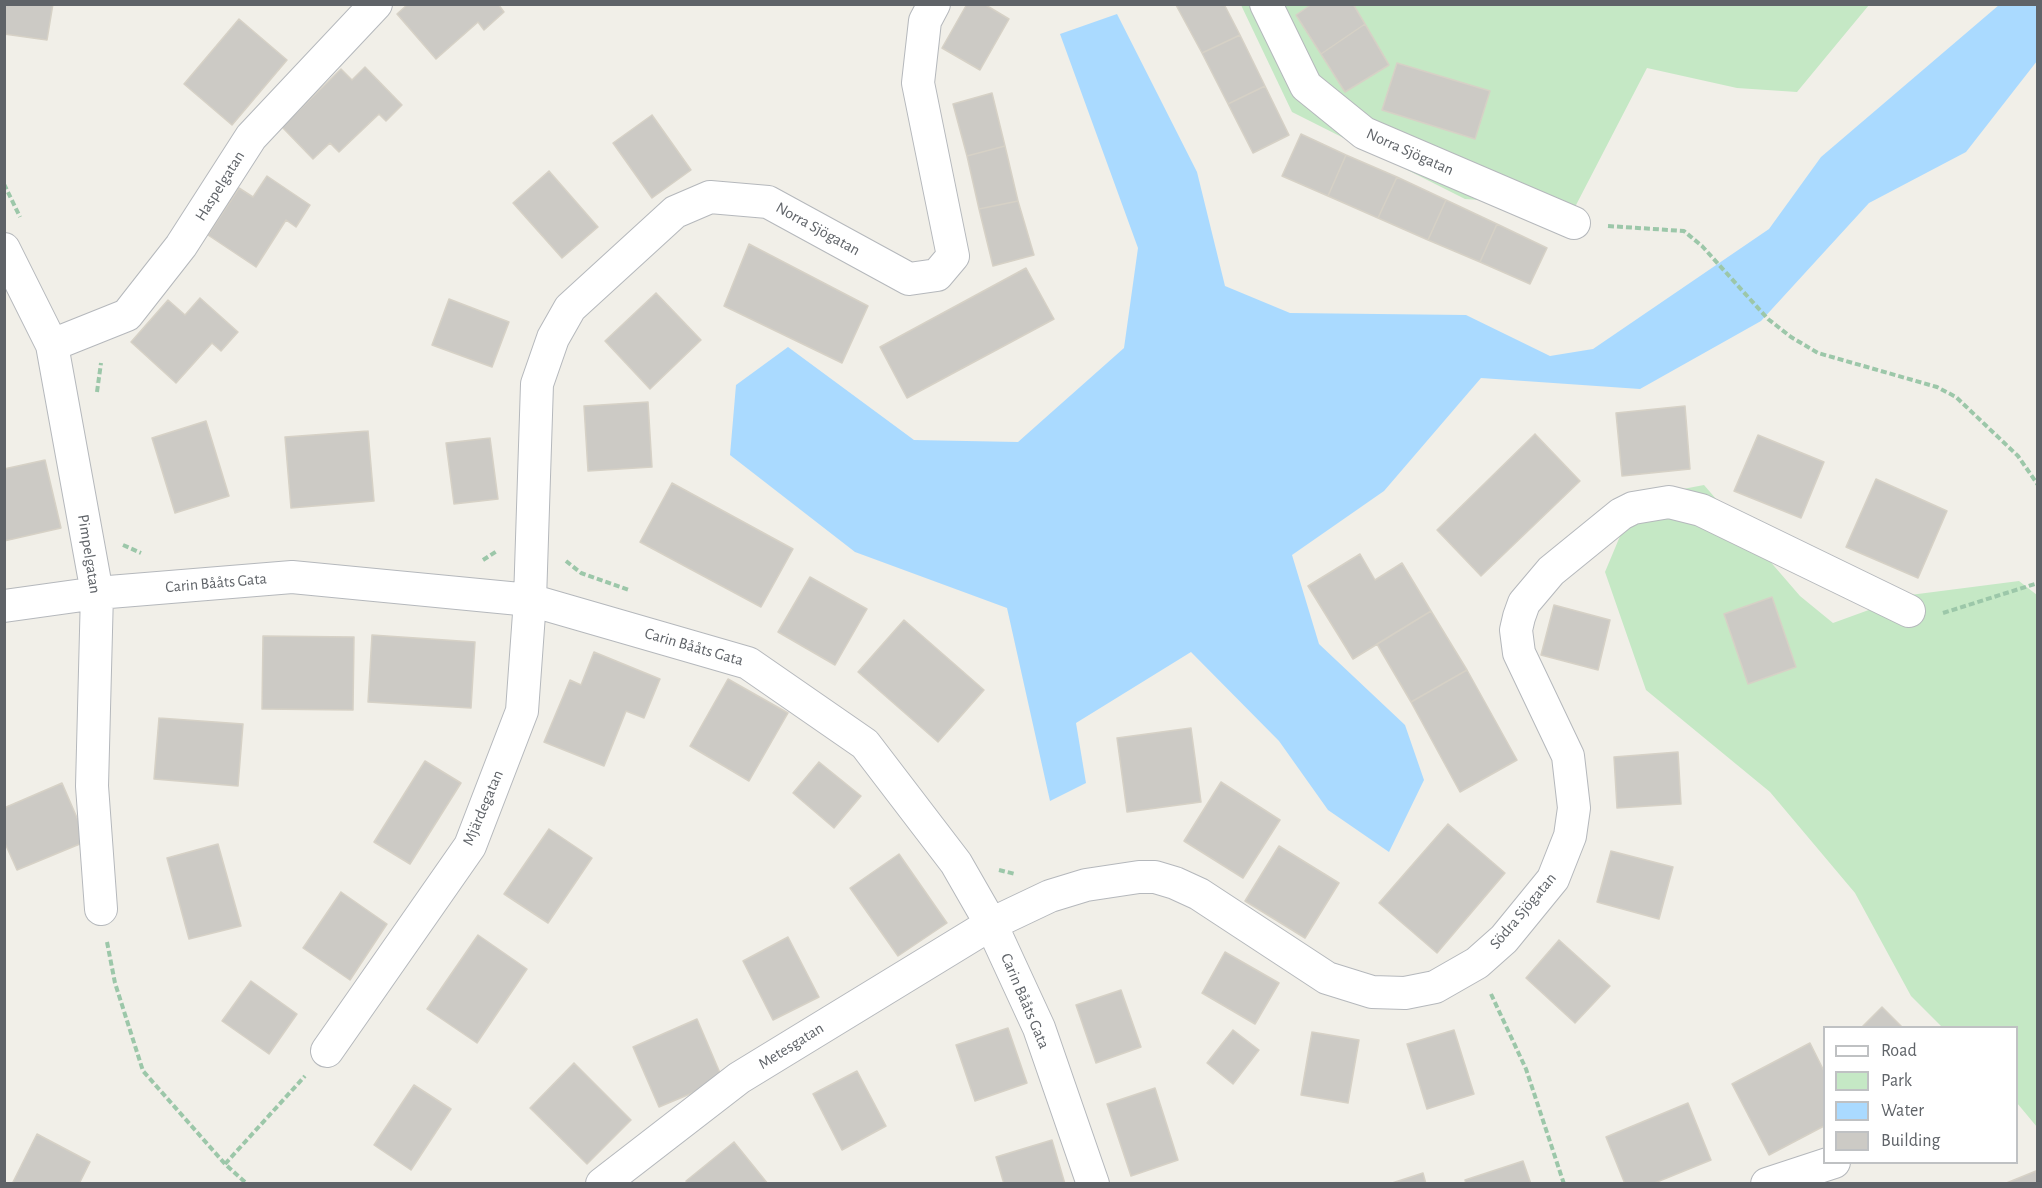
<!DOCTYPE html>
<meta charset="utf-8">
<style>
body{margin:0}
#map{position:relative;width:2042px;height:1188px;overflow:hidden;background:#f1efe8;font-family:"Alegreya Sans",sans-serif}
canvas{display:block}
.frame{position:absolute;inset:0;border:6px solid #5f6368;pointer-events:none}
.legend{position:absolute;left:1823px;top:1026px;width:195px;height:138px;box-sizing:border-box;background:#fff;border:2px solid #bfc1c3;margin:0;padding:8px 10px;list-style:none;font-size:18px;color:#5f6368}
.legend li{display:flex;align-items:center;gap:12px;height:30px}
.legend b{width:30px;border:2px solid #bfc1c3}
</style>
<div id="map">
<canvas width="2042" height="1188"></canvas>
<div class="frame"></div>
<ul class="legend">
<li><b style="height:8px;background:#fff"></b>Road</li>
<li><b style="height:16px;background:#c5e8c5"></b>Park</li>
<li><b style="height:16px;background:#aadaff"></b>Water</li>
<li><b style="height:16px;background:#cccac5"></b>Building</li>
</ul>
</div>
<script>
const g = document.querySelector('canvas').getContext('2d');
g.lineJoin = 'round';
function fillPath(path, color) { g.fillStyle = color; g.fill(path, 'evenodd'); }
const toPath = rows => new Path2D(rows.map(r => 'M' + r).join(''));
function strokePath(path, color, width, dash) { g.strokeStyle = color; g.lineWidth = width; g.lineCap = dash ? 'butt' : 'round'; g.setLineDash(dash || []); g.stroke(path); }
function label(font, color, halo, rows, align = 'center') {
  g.font = font + ' "Alegreya Sans",sans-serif'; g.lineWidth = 5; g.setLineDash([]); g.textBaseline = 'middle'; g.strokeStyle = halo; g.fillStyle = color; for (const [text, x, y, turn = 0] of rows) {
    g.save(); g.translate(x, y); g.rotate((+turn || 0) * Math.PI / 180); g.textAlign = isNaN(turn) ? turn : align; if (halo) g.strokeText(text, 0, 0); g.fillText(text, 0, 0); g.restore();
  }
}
const green = toPath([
 [1241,5,1869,5,1797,92,1737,88,1647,68,1575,207,1465,199,1292,112],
 [1704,485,1800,596,1833,623,1910,595,2019,581,2037,595,2037,1127,2017,1103,2016,1028,1942,1027,1911,996,1855,893,1770,792,1646,690,1605,572,1636,498]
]);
const water = toPath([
 [1999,5,2037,5,2037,61,1966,152,1869,203,1761,321,1640,389,1481,378,1384,491,1292,555,1319,644,1405,725,1424,780,1389,852,1328,810,1279,741,1191,652,1076,723,1086,783,1050,801,1007,608,855,552,730,455,736,385,788,347,914,440,1018,442,1124,348,1138,248,1060,34,1117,14,1197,172,1225,286,1290,313,1466,315,1550,356,1593,349,1769,229,1821,157]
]);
const building = toPath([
 [4,4,53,4,47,40,4,34,4,4],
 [408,4,498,4,504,12,484,30,478,22,436,59,397,14,408,4],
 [967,4,984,4,1009,19,980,70,942,48,967,4],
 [1224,4,1240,35,1202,53,1176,5,1224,4],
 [1312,4,1353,4,1365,24,1321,54,1296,15,1312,4],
 [239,19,287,60,232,125,184,84,239,19],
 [1365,24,1389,65,1345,92,1321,54,1365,24],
 [1240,35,1265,86,1228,104,1202,53,1240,35],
 [1397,63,1490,91,1475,139,1382,110,1397,63],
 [365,67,402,105,386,121,379,114,339,152,330,143,313,159,282,127,341,69,352,80,365,67],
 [1265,86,1289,135,1253,153,1228,104,1265,86],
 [992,93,1005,146,967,156,953,104,992,93],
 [652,115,691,170,652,198,613,143,652,115],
 [1301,134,1346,155,1328,196,1282,176,1301,134],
 [1005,146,1018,201,979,209,967,156,1005,146],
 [1346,155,1397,177,1378,218,1328,196,1346,155],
 [549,171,598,227,562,258,513,203,549,171],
 [267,176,310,205,296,227,286,220,256,267,208,235,239,188,253,197,267,176],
 [1397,177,1446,200,1428,240,1378,218,1397,177],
 [1446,200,1497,224,1480,262,1428,240,1446,200],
 [1018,201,1034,255,993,266,979,209,1018,201],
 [1497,224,1547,248,1530,284,1480,262,1497,224],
 [749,244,868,306,842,363,724,306,749,244],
 [1026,268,1054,319,907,398,880,347,1026,268],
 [656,293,701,340,650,389,605,341,656,293],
 [200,298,238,332,221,351,212,343,176,383,131,342,168,300,185,315,200,298],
 [449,299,509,322,492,367,432,345,449,299],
 [648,402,652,467,588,471,584,406,648,402],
 [1685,406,1690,469,1622,476,1616,413,1685,406],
 [206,421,229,496,175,513,152,438,206,421],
 [368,431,374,501,291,508,285,437,368,431],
 [1535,434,1580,481,1481,576,1437,530,1535,434],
 [1758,435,1824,462,1801,518,1734,491,1758,435],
 [490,438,498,499,454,504,446,443,490,438],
 [45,460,61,528,4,541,4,469,45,460],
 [1876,479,1947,511,1918,578,1846,547,1876,479],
 [672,483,793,549,761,607,640,542,672,483],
 [1360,554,1375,580,1402,563,1431,611,1353,659,1308,586,1360,554],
 [810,577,867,609,835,665,778,632,810,577],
 [1772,597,1796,667,1748,684,1724,614,1772,597],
 [1554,605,1610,620,1598,670,1541,655,1554,605],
 [1431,611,1467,670,1411,702,1377,644,1431,611],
 [904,620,984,690,938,742,858,672,904,620],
 [372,635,475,642,471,708,368,702,372,635],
 [263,636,354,637,353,710,262,709,263,636],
 [594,652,660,679,644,718,626,711,604,766,544,742,570,680,581,685,594,652],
 [1467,670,1517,760,1460,792,1411,702,1467,670],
 [728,679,788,713,749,781,690,746,728,679],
 [159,718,243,724,238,786,154,779,159,718],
 [1191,728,1201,802,1127,812,1117,738,1191,728],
 [1678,752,1681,804,1617,808,1614,757,1678,752],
 [425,761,461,783,410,864,374,842,425,761],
 [819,762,861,796,834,828,793,793,819,762],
 [1221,782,1280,820,1243,878,1184,841,1221,782],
 [62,783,87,841,17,870,4,841,4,808,62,783],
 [1448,824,1505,873,1437,953,1379,903,1448,824],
 [549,829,592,858,548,923,504,894,549,829],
 [218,844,241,926,189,939,167,858,218,844],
 [1279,846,1339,883,1305,938,1245,901,1279,846],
 [1611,851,1673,867,1659,919,1597,902,1611,851],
 [899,854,947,923,898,956,850,888,899,854],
 [341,892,387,924,350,980,303,948,341,892],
 [478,935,527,969,477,1043,427,1009,478,935],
 [788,937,819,997,773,1020,743,961,788,937],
 [1559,940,1610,986,1575,1023,1526,978,1559,940],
 [1225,952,1279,983,1255,1024,1202,993,1225,952],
 [251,981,297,1014,269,1054,222,1021,251,981],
 [1121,990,1141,1047,1096,1063,1076,1005,1121,990],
 [1882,1007,1903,1028,1861,1028,1882,1007],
 [697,1019,723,1080,659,1107,633,1047,697,1019],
 [1008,1028,1027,1083,975,1101,956,1045,1008,1028],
 [1233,1030,1259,1050,1233,1084,1207,1063,1233,1030],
 [1454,1030,1474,1094,1427,1109,1407,1044,1454,1030],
 [1312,1032,1359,1040,1348,1103,1301,1095,1312,1032],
 [1810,1043,1824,1071,1824,1126,1769,1155,1732,1084,1810,1043],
 [574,1063,631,1120,587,1164,530,1108,574,1063],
 [857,1071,886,1126,842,1150,813,1094,857,1071],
 [414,1085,451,1109,411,1170,374,1145,414,1085],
 [1155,1088,1178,1160,1131,1176,1107,1104,1155,1088],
 [1688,1103,1711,1160,1652,1184,1625,1184,1606,1137,1688,1103],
 [37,1134,90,1162,79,1184,12,1184,37,1134],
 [1052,1140,1065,1184,1004,1184,996,1157,1052,1140],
 [734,1142,768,1184,688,1184,686,1181,734,1142],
 [1523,1161,1531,1184,1466,1184,1465,1180,1523,1161],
 [2036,1171,2038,1184,2004,1184,2036,1171],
 [1423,1173,1426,1184,1389,1184,1423,1173]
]);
const path = toPath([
 [4,184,20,217],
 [1608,226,1684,231,1702,246,1768,319,1791,337,1818,353,1937,387,1956,397,2018,456,2038,485],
 [97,392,101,363],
 [123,545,141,553],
 [483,560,497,551],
 [566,561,581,573,629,590],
 [1943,613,2038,583],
 [999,870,1015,874],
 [107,942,115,983,143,1071,225,1164,247,1184],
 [1491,994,1526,1069,1564,1184],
 [225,1164,305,1076]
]);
const minor = toPath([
 [1266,4,1306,86,1364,133,1574,223],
 [4,249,52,345,97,593,92,786,101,909],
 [52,345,127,315,181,246,251,137,376,4],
 [4,606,97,593,292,577,530,600,748,663,865,744,956,863,991,924,1039,1028,1093,1184],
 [327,1051,470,846,522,711,530,600,537,384,553,338,570,308,675,212,710,197,768,202,909,279,937,275,953,256,918,83,925,21,934,4],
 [602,1184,739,1078,991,924,1050,896,1086,885,1139,877,1155,877,1175,883,1199,894,1327,978,1372,992,1405,993,1435,987,1477,963,1504,939,1553,879,1570,836,1574,808,1568,756,1519,653,1516,630,1519,617,1524,603,1551,571,1621,514,1633,508,1669,502,1701,510,1909,611],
 [1767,1184,1834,1162]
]);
const streetNames = [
 ["Norra Sjögatan",1410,152,24],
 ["Haspelgatan",220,186,-58],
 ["Norra Sjögatan",818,229,29],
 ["Pimpelgatan",89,554,81],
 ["Carin Bååts Gata",216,583,-5],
 ["Carin Bååts Gata",694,647,16],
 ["Mjärdegatan",483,808,-67],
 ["Södra Sjögatan",1523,911,-50],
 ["Carin Bååts Gata",1025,1001,67],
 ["Metesgatan",791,1046,-32]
];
fillPath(green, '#c5e8c5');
fillPath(water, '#aadaff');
fillPath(building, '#cccac5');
strokePath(building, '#d6d1c6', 1.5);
strokePath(minor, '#b5b8bc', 34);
strokePath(path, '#9cc7a9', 4, [6, 3]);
strokePath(minor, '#fff', 32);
label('16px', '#5f6368', '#fff', streetNames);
</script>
